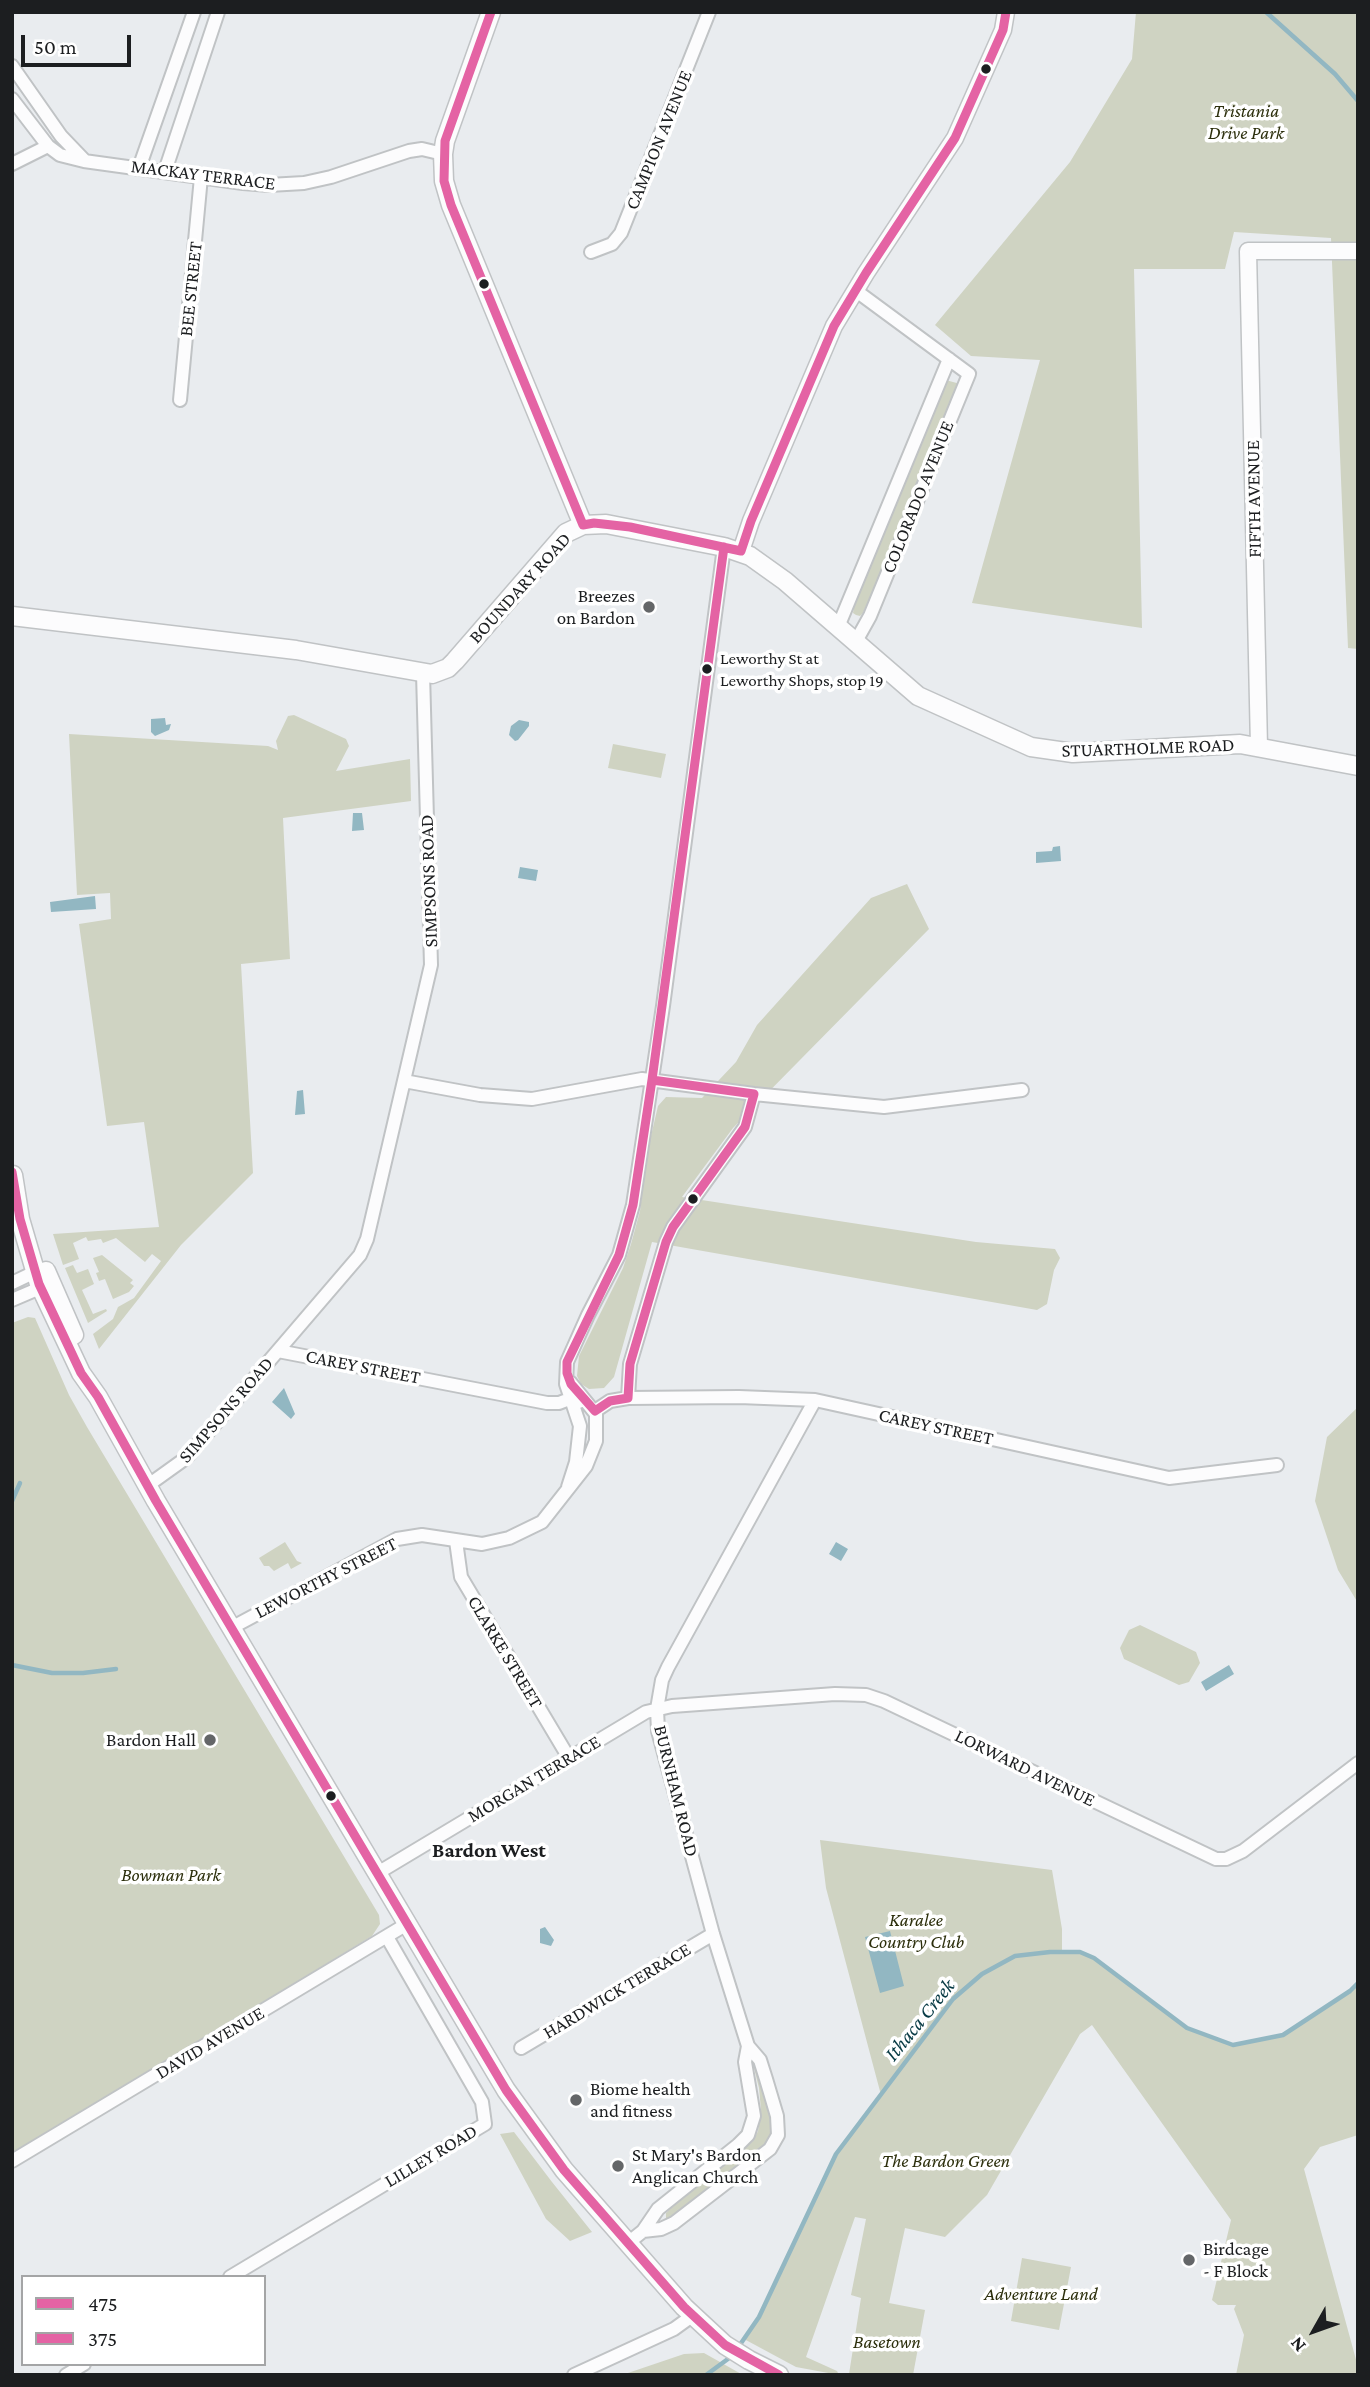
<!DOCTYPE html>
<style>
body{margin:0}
#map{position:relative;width:1370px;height:2387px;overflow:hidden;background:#e9ecef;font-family:"Crimson Pro",serif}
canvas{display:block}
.frame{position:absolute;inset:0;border:14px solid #1c1e20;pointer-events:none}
.legend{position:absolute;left:21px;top:2275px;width:245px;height:91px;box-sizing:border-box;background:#fff;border:2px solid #a4a5a6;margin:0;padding:9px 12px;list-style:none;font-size:21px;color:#1c1e20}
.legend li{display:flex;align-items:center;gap:14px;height:35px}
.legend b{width:35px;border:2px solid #a4a5a6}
.north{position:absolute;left:1279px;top:2296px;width:70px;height:70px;-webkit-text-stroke:5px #fff;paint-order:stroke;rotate:230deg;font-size:19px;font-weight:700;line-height:28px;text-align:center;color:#1c1e20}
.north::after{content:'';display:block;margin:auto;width:24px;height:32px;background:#1c1e20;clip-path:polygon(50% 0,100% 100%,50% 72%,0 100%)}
.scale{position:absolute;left:21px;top:35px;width:110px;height:32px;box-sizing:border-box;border:4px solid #1c1e20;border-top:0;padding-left:9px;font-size:21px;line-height:24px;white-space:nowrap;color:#1c1e20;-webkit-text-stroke:5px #fff;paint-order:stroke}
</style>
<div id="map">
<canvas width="1370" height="2387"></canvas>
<div class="frame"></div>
<ul class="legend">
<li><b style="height:9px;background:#e463a4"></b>475</li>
<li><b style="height:9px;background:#e463a4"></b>375</li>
</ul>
<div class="north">N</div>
<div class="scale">50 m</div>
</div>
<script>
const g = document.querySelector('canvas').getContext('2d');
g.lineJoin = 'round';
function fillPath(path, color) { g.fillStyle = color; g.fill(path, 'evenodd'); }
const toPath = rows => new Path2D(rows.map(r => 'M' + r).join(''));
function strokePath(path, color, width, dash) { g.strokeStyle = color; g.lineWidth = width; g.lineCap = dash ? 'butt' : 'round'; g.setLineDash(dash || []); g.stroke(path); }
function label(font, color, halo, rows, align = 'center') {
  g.font = font + ' "Crimson Pro",serif'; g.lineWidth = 7; g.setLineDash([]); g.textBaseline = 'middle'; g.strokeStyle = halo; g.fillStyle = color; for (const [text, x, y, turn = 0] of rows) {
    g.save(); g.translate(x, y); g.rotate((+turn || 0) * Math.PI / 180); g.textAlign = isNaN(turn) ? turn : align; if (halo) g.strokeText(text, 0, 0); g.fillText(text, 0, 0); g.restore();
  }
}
const green = toPath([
 [1136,12,1358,12,1358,649,1348,648,1331,238,1234,232,1225,269,1134,269,1142,628,972,603,1040,360,971,356,935,325,1070,162,1132,59],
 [942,379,964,385,863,613,860,616,856,615,853,613,854,607],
 [294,715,346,739,349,746,336,771,410,759,411,801,283,818,290,959,241,964,253,1173,181,1245,99,1349,93,1334,113,1319,118,1307,134,1298,161,1261,152,1254,145,1262,116,1238,103,1243,101,1239,88,1241,86,1237,73,1243,79,1259,63,1265,53,1234,159,1227,144,1122,107,1126,79,924,111,919,110,893,77,895,69,734,268,746,278,750,276,741,288,716],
 [613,744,666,754,661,778,608,768],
 [907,884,929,929,733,1128,682,1197,976,1242,1055,1249,1060,1258,1054,1270,1047,1304,1037,1310,652,1242,614,1377,604,1388,589,1389,581,1384,577,1376,579,1356,623,1268,631,1244,640,1211,647,1153,658,1106,666,1097,702,1098,736,1062,757,1025,871,898],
 [102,1255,133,1280,130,1283,134,1286,129,1292,113,1299,105,1279,99,1281,96,1273,99,1272,93,1258],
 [73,1265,77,1273,88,1269,94,1284,82,1290,93,1314,106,1309,107,1311,88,1323,65,1268],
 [28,1317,35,1318,69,1395,87,1427,379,1915,380,1924,372,1936,12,2156,12,1323],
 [1358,1407,1358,1603,1338,1570,1315,1501,1327,1437],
 [285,1542,297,1561,302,1563,291,1569,288,1563,274,1571,269,1566,264,1566,259,1558],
 [1140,1625,1196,1652,1200,1663,1189,1682,1179,1685,1124,1659,1120,1648,1129,1630],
 [820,1840,1052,1870,1062,1929,1062,1952,1080,1952,1094,1958,1187,2028,1233,2045,1283,2035,1350,1991,1358,1983,1358,2135,1320,2147,1304,2169,1358,2367,1358,2375,1236,2375,1244,2335,1234,2309,1236,2305,1218,2305,1212,2300,1231,2220,1092,2025,1080,2034,987,2195,945,2237,905,2228,889,2303,925,2310,913,2375,849,2374,861,2298,851,2295,866,2219,855,2217,806,2357,837,2371,839,2375,796,2367,744,2339,759,2317,836,2154,881,2095,826,1888],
 [751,2056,763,2086,774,2122,771,2141,669,2220,666,2219,666,2213,670,2209,753,2141,758,2131,761,2110,759,2088],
 [514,2132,552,2182,592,2232,570,2241,546,2219,500,2134],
 [1022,2258,1071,2267,1059,2330,1011,2321],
 [704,2353,743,2375,622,2375,684,2354]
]);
const water = toPath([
 [165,718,166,725,171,724,169,730,155,736,151,732,151,719],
 [519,720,529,722,529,726,518,740,515,741,509,735,511,726],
 [353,813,362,813,364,830,352,831],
 [1060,846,1061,861,1036,863,1036,852,1052,851,1053,847],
 [520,867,538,870,536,881,518,878],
 [95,896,96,909,51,912,50,902],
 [303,1090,305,1114,295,1115,297,1091],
 [284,1388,295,1414,291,1419,272,1402],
 [836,1542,848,1549,841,1561,829,1554],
 [1229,1665,1234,1674,1206,1691,1201,1682],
 [545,1927,554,1940,551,1946,540,1943,540,1929],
 [890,1931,904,1986,880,1993,865,1937]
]);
const stream = toPath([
 [1266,12,1335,74,1358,101],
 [12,1501,20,1483],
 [12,1665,52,1673,83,1673,116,1669],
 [737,2349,759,2317,836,2154,953,1999,982,1974,1015,1956,1050,1952,1080,1952,1094,1958,1187,2028,1233,2045,1283,2035,1350,1991,1358,1983],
 [706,2375,732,2356]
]);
const minor = toPath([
 [12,66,61,136,84,160],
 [12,99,48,146,60,155,84,161,243,183,269,185,304,183,331,177,409,151,422,149,443,154],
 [12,164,48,146],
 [139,168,194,12],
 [165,171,218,12],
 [591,252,612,244,621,233,709,12],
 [180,400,201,177],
 [838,627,949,359],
 [855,643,870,616,969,374,855,290],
 [404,1081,480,1095,532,1099,642,1079,754,1094,884,1107,1022,1090],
 [12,1283,35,1272],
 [12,1300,40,1288],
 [278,1351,547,1403,559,1403,572,1398,579,1402],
 [628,1398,630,1364,666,1242,673,1227,745,1127,754,1094],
 [595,1411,610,1401,628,1398,739,1397,815,1400,1169,1478,1277,1465],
 [147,1486,186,1458,360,1255,367,1239,431,965,423,673],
 [568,1487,576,1462,580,1426,566,1384,567,1362,588,1315,619,1255,633,1205,663,1006,724,547],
 [456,1541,461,1577,569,1758],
 [231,1628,397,1539,422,1535,482,1544,509,1538,542,1522,586,1466,596,1441,596,1414,570,1382],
 [376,1874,646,1712,672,1706,835,1694,866,1695,884,1701,1216,1859,1226,1859,1243,1851,1358,1763],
 [521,2048,713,1934],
 [12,2161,407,1924],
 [643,2231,661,2229,674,2223,770,2149,778,2135,777,2116,766,2079,760,2060,748,2046,713,1934,658,1731,657,1709,662,1680,668,1667,815,1400],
 [628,2243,643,2231,658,2209,738,2145,748,2135,754,2116,745,2062,748,2046],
 [230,2277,485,2124,482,2102,387,1937],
 [66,2375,84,2364],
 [574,2375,674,2329,692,2316]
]);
const tertiary = toPath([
 [741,551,751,521,834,326,866,273,955,138,1003,30,1006,12],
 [1259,747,1248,251,1358,251]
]);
const secondary = toPath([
 [491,12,445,141,443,154,444,181,451,205,583,525],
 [12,616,296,650,432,674,448,668,455,661,566,533,583,525,606,524,724,547,750,556,785,581,918,696,1031,747,1073,753,1240,744,1358,766],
 [13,1175,20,1219,39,1284,81,1373,98,1397,156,1501,506,2090,564,2170,684,2307,725,2345,749,2360,779,2375],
 [46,1271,74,1335]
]);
const bus1 = toPath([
 [491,12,445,141,444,181,451,205,583,525,594,523,630,527,741,551,751,521,834,326,866,273,955,138,1003,30,1006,12],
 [652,1080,754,1094,745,1127,673,1227,666,1242,630,1364,628,1398,610,1401,595,1411,571,1384,567,1373,567,1362,619,1255,633,1205,652,1080],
 [652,1080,724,547]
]);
const bus2 = toPath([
 [12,1172,20,1219,39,1284,81,1373,98,1397,156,1501,506,2090,564,2170,684,2307,725,2345,779,2375]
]);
const markers = [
 [986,69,6,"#1c1e20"],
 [484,284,6,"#1c1e20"],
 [649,607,7,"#646668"],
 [707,669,6,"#1c1e20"],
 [693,1199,6,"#1c1e20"],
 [210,1740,7,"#646668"],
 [331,1796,6,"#1c1e20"],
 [576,2100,7,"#646668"],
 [618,2166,7,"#646668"],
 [1189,2260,7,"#646668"]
];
const busNames = [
 ["Leworthy St at",720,659],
 ["Leworthy Shops, stop 19",720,681]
];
const parkNames = [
 ["Tristania",1246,111],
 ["Drive Park",1246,133],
 ["Bowman Park",171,1875],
 ["Karalee",916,1920],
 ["Country Club",916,1942],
 ["The Bardon Green",946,2161],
 ["Adventure Land",1041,2294],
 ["Basetown",887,2342]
];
const streetNames = [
 ["CAMPION AVENUE",659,140,-68],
 ["MACKAY TERRACE",203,175,7],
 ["BEE STREET",191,289,-84],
 ["COLORADO AVENUE",918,497,-68],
 ["FIFTH AVENUE",1254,499,-91],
 ["BOUNDARY ROAD",520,588,-48],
 ["STUARTHOLME ROAD",1148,748,-2],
 ["SIMPSONS ROAD",429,881,-92],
 ["CAREY STREET",363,1367,11],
 ["SIMPSONS ROAD",226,1410,-49],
 ["CAREY STREET",936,1427,12],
 ["LEWORTHY STREET",326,1578,-27],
 ["CLARKE STREET",505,1652,59],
 ["LORWARD AVENUE",1025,1768,26],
 ["MORGAN TERRACE",534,1779,-31],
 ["BURNHAM ROAD",676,1791,76],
 ["HARDWICK TERRACE",617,1991,-31],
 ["DAVID AVENUE",210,2043,-31],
 ["LILLEY ROAD",431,2156,-31]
];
const poiNames = [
 ["Breezes",635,596,"right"],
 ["on Bardon",635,618,"right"],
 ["Bardon Hall",196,1740,"right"],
 ["Biome health",590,2089],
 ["and fitness",590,2111],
 ["St Mary's Bardon",632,2155],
 ["Anglican Church",632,2177],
 ["Birdcage",1203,2249],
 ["- F Block",1203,2271]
];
const neighbourhoodNames = [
 ["Bardon West",489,1851]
];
const waterNames = [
 ["Ithaca Creek",920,2020,-51]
];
fillPath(green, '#cfd3c2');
fillPath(water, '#92b7c2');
strokePath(stream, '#92b7c2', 4.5);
strokePath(minor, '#c0c3c5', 16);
strokePath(tertiary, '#c0c3c5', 19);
strokePath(secondary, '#c0c3c5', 21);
strokePath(minor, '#fcfcfd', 12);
strokePath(tertiary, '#fcfcfd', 16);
strokePath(secondary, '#fcfcfd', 18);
strokePath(bus1, '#e463a4', 9);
strokePath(bus2, '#e463a4', 9);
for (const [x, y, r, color] of markers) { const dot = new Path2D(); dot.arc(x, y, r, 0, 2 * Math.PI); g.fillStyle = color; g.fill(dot); strokePath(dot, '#fff', 2.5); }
label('17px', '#1c1e20', '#fff', busNames, 'left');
label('italic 19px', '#2c2f0c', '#fff', parkNames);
label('19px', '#1c1e20', '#fff', streetNames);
label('19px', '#1c1e20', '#fff', poiNames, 'left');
label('bold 21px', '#1c1e20', '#fff', neighbourhoodNames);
label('italic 21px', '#073a44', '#fff', waterNames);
</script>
